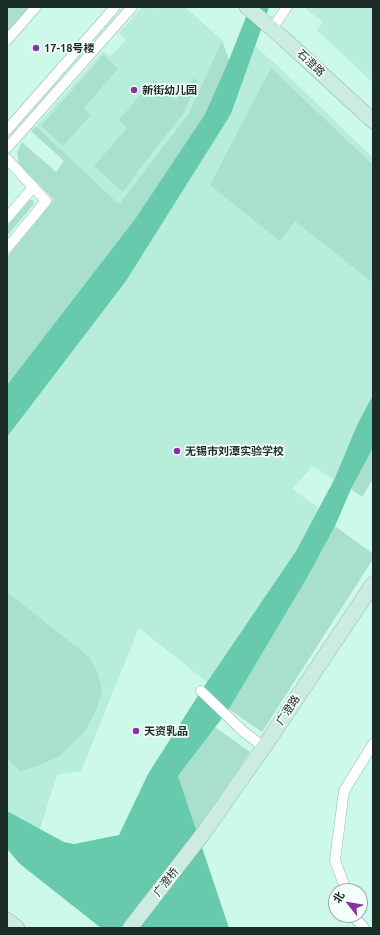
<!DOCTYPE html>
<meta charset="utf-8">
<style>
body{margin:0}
#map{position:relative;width:380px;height:935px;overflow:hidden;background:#cdf9e9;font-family:Ubuntu,"Noto Sans SC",sans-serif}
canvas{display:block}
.frame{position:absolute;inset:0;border:8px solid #1c2d27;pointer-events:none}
.north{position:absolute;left:328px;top:883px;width:40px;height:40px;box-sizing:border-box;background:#f4fdfa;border:1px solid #9eaaa6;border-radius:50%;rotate:301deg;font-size:11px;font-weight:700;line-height:16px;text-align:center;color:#1c2d27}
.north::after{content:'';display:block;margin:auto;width:14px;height:18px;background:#8734a3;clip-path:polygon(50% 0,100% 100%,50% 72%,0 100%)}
</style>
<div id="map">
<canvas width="380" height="935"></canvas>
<div class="frame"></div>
<div class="north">北</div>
</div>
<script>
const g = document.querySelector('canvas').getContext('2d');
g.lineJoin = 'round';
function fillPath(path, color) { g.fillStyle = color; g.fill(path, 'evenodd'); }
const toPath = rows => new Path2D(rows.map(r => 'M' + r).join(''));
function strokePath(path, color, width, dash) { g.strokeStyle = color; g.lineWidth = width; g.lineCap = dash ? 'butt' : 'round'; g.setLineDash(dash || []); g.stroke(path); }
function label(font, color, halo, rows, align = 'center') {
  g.font = font + ' Ubuntu,"Noto Sans SC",sans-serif'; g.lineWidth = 3.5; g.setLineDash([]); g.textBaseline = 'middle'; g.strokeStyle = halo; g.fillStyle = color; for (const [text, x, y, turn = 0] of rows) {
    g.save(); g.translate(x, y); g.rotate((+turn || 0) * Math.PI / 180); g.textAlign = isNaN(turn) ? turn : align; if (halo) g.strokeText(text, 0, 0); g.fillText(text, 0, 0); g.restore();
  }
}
const built = toPath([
 [142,7,154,7,156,9,158,7,185,7,222,40,189,113,119,204,36,126,103,51,110,57,126,40,119,33],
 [303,7,373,7,373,83,317,30,323,22],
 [255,46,280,68,373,158,373,395,358,423,334,480,313,466,292,489,319,508,296,551,207,682,139,628,81,771,57,775,40,829,7,811,7,437,126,281,231,114]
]);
const green = toPath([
 [7,7,30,7,7,32],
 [222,40,229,60,205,114,135,219,7,385,7,257,54,200,19,164,17,152,22,142,56,172,64,161,31,131,36,126,119,204,189,113],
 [103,55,118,69,84,108,91,115,63,146,41,126],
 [271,68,373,165,373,283,295,221,280,241,210,185],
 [194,78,198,82,183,114,144,163,123,192,94,166,127,128,119,120,153,80,176,100],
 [30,200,33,200,34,204,7,236,7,226],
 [373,448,373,479,362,497,351,489],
 [335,526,373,554,373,559,262,732,229,709,307,578],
 [7,592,89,657,98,673,102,691,97,708,86,730,60,756,40,765,21,771,7,759],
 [215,727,250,752,196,831,178,776]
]);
const water = toPath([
 [250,7,269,7,231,114,126,281,7,437,7,385,135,219,205,114,229,60],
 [373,395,373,448,351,489,335,526,307,578,229,709,178,776,229,928,101,928,20,864,7,849,7,811,64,842,74,844,119,835,148,774,201,691,296,551,334,480,358,423]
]);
const street = toPath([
 [272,29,287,7],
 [7,40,36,7],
 [7,130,115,7],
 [7,148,132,7],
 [7,159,46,201,7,248],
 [7,218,33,187],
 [201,691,244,732,264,747],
 [346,891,335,860,344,791,373,744],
 [354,915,355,918,364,928]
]);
const secondary = toPath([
 [247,7,284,39,373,121],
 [7,920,17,928],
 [130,928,202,835,264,747,373,584]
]);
const markers = [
 [36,48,4,"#8734a3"],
 [134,90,4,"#8734a3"],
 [177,451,4,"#8734a3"],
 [136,731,4,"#8734a3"]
];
const poiNames = [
 ["17-18号楼",44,48],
 ["新街幼儿园",142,90],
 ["无锡市刘潭实验学校",185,451],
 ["天资乳品",144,731]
];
const streetNames = [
 ["石澄路",311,63,43],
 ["广澄路",288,710,-56],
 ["广澄桥",166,882,-52]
];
fillPath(built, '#b9eddb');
fillPath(green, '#a8e0cd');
fillPath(water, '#67caac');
strokePath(street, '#90baac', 11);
strokePath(secondary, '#90baac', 16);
strokePath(street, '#fff', 10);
strokePath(secondary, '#ccece2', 15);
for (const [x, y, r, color] of markers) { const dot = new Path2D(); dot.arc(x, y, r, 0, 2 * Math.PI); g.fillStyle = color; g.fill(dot); strokePath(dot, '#f4fdfa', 1.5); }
label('bold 11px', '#1c2d27', '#f4fdfa', poiNames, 'left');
label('11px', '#1c2d27', '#f4fdfa', streetNames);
</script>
